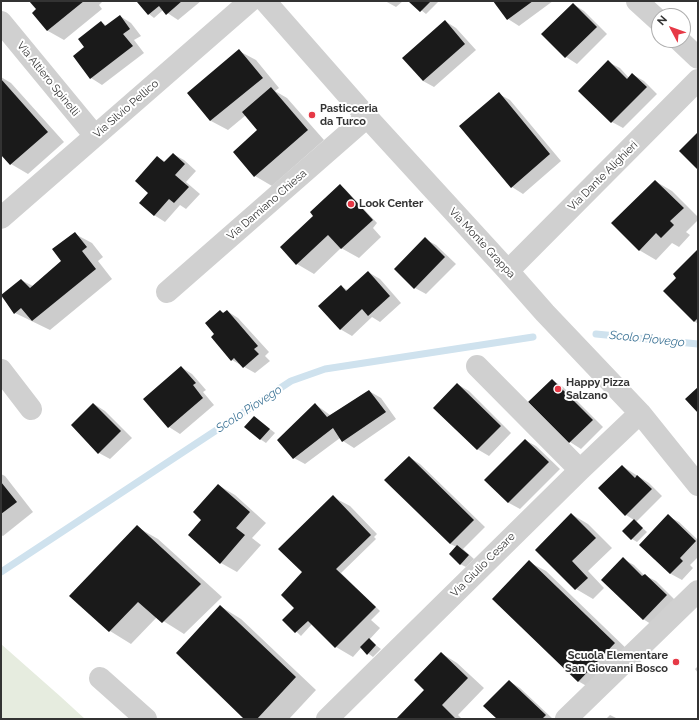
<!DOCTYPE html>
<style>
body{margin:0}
#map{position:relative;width:699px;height:720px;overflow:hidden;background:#fff;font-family:Raleway,sans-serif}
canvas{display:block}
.frame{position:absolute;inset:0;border:2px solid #333;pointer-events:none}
.north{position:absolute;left:651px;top:8px;width:40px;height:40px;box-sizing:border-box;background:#fff;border:1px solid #adadad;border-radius:50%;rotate:311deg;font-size:11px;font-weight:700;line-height:16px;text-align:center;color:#333}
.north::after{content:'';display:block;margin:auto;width:14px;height:18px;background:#e63946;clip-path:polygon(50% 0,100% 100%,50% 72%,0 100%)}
</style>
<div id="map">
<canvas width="699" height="720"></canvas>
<div class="frame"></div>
<div class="north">N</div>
</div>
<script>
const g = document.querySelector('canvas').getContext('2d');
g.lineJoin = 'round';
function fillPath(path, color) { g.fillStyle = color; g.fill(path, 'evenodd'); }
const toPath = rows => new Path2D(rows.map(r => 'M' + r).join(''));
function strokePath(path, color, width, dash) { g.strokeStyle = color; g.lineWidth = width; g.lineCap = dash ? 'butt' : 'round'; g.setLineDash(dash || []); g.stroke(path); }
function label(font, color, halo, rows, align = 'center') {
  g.font = font + ' Raleway,sans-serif'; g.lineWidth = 4; g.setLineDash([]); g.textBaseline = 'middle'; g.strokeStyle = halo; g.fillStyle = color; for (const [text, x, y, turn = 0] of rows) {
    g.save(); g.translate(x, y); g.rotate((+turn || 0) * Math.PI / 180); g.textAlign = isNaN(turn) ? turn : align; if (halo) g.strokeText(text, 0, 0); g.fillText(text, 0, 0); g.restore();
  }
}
const green = toPath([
 [1,644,61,697,85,719,1,719]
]);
const shadow = toPath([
 [31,1,103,1,99,5,102,9,64,40,48,31,33,13,38,10],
 [141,1,201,1,178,20,163,10,154,18,149,14,139,3],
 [385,1,403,1,396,7],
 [410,1,439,1,426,14],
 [494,1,553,1,519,26,508,19],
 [573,4,584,11,607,34,577,64,566,57,543,34],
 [120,16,131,23,141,36,134,40,144,53,102,85,91,78,101,22,107,26],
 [445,21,456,28,476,50,434,87,423,81],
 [239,51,256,60,279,88,275,91,287,98,324,140,272,186,255,176,259,130,246,115,228,130,211,121,188,93],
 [608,62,620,68,629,78,632,74,644,81,657,94,623,128,612,122],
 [1,77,11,83,64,142,28,174,11,164,1,153],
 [499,94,510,100,561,161,523,194,512,187,460,126],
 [173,154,184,160,196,171,186,182,200,194,186,209,180,205,165,222,154,215,149,193,157,157,166,162],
 [655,181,672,191,698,217,698,220,686,232,690,235,679,247,672,243,656,260,639,250],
 [340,186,345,189,377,223,373,228,381,237,359,258,341,248,314,274,297,264,315,217],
 [75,234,92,243,103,257,98,261,112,279,50,330,15,313,1,296,21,280,33,286,63,261],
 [425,239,436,245,456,264,426,294,415,288],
 [698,251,698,324,694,321],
 [368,272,380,279,401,303,380,322,372,317,352,336,340,329,341,286,349,291],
 [220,311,224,313,227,311,238,318,269,352,265,356,270,361,255,373,232,360,212,337,216,334],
 [181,367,192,374,206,390,203,392,214,405,180,434,169,427],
 [552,380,563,387,603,427,581,449,570,442,530,402],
 [457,384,469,391,511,433,489,456,477,449],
 [369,391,381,398,396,419,354,448,343,441,340,438,305,464,294,458,315,404,330,415],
 [94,404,105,411,132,438,110,459,99,453],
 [255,417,275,433,266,443,260,439],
 [525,440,536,446,560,469,520,509,509,503,485,480],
 [409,457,420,464,485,527,463,549,474,559,466,567,460,564,457,547,450,544],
 [622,466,649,483,662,496,636,522,647,532,637,542,632,539,634,520,626,515],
 [1,474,5,476,33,512,3,536,1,535],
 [218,485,235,495,266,523,252,538,261,545,237,572,221,563,203,520],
 [333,497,350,506,377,534,374,537,376,539,341,573,380,611,371,620,380,628,369,640,381,649,373,657,361,648,353,657,336,647,312,624,301,636,284,620,296,608,303,572],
 [571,514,588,524,612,548,588,571,604,588,593,599,576,589,536,550],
 [668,516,679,522,698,540,698,557,690,565,693,568,682,580,671,574,640,545],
 [137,527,158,539,222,597,184,634,157,617,131,644,110,631,71,596],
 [623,559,634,565,644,575,656,581,677,602,654,626,643,619],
 [529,562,546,571,631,653,595,691,578,681],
 [220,606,241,619,316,690,289,719,245,719],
 [441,653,457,663,484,688,458,715,462,719,398,719,425,690],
 [698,666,698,673,695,669],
 [509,681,520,688,553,719,497,719],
 [610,715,618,719,606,719]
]);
const stream = toPath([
 [596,334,698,344],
 [1,572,291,381,325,369,533,337]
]);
const building = toPath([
 [29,1,84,1,47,31,32,13,36,9],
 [139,1,182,1,166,15,159,6,148,15,137,2],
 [408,1,431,1,420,12],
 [493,1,533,1,507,20],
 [573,3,597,27,565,58,541,34],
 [120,15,130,29,123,34,133,46,90,79,73,56,84,47,78,39,101,21,105,26],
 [445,20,465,44,423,81,402,58],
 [239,49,263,78,210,121,187,93],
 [608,60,627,79,632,73,647,87,611,123,578,91],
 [1,79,48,132,10,165,1,155],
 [271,87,308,130,254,177,233,152,257,130,242,112],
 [499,92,550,154,511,188,459,126],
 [698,132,698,170,679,151],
 [173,153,185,164,175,175,189,187,174,203,169,199,154,216,139,203,148,193,135,181,157,156,164,162],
 [655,180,684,208,670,221,674,225,661,238,656,233,639,251,611,223],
 [340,184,373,220,341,249,328,235,296,265,280,247,313,216,310,212],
 [75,232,87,247,82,251,96,269,32,321,21,308,14,314,1,295,21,279,30,288,61,261,52,249],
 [425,237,445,257,414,289,394,269],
 [698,249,698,318,694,322,663,291,676,278,673,274],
 [368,271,390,296,368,316,362,309,340,330,318,306,341,285,346,291],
 [220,310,223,313,227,310,258,346,254,349,259,354,243,368,234,358,231,361,211,337,214,334,205,323],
 [181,366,196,383,193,385,203,398,168,428,143,399],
 [552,379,593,420,569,443,528,402],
 [457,383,501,426,477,450,433,408],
 [698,387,698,413,685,399],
 [369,390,386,412,342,442,333,428,293,459,277,440,315,403,327,417],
 [93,403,121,431,98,454,71,425],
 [254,416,270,429,260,440,244,427],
 [525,439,549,462,508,503,484,480],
 [409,456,474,520,450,544,384,480],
 [622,465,635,478,637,475,652,489,625,516,598,488],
 [1,482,17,502,1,514],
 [218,484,250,512,236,528,245,535,220,564,188,535,201,520,193,512],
 [333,495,371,535,336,569,376,607,335,648,308,621,295,633,282,620,294,608,281,595,302,572,278,549],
 [571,513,596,538,572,561,588,578,575,590,535,550],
 [668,514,696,541,680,558,683,561,670,574,639,545],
 [634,519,643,528,631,540,622,531],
 [137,525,201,584,162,623,138,602,109,632,69,596],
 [457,545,469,555,460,565,449,554],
 [623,557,642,576,645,574,667,595,643,620,601,580],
 [529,560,615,643,578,682,492,599],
 [220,605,296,677,257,719,244,719,176,653],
 [369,638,376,645,367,655,360,647],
 [441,652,468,678,442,705,456,719,396,719,424,690,414,680],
 [509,680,546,715,542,719,497,719,483,706]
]);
const minor = toPath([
 [265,1,367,117,508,271,545,313,640,413,698,485],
 [637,1,659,21],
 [1,22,95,136],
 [679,40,698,58],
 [1,218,250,1],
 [508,271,698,80],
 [167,292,367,117],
 [477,366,580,470],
 [1,370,31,409],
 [100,678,146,719],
 [327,719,580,470,640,413],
 [566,719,698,591]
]);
const markers = [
 [312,115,4,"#e63946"],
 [351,204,4,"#e63946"],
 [558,389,4,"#e63946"],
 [676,662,4,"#e63946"]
];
const streetNames = [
 ["Via Altiero Spinelli",48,79,51],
 ["Via Silvio Pellico",126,109,-41],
 ["Via Dante Alighieri",603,176,-45],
 ["Via Damiano Chiesa",267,205,-41],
 ["Via Monte Grappa",482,243,47],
 ["Via Giulio Cesare",483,565,-45]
];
const poiNames = [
 ["Pasticceria",320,109],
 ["da Turco",320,122],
 ["Look Center",359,204],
 ["Happy Pizza",566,383],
 ["Salzano",566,396],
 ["Scuola Elementare",668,656,"right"],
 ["San Giovanni Bosco",668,669,"right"]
];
const waterNames = [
 ["Scolo Piovego",647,339,6],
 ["Scolo Piovego",249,409,-33]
];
fillPath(green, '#e6ecdf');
fillPath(shadow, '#0003');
strokePath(stream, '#cfe2ee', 7);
fillPath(building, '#1a1a1a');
strokePath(minor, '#d0d0d0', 22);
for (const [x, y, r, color] of markers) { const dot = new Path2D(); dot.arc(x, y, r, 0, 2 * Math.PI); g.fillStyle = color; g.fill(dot); strokePath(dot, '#fff', 1.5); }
label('11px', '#333', '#fff', streetNames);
label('bold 11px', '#333', '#fff', poiNames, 'left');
label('italic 12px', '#3f7597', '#fff', waterNames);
</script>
